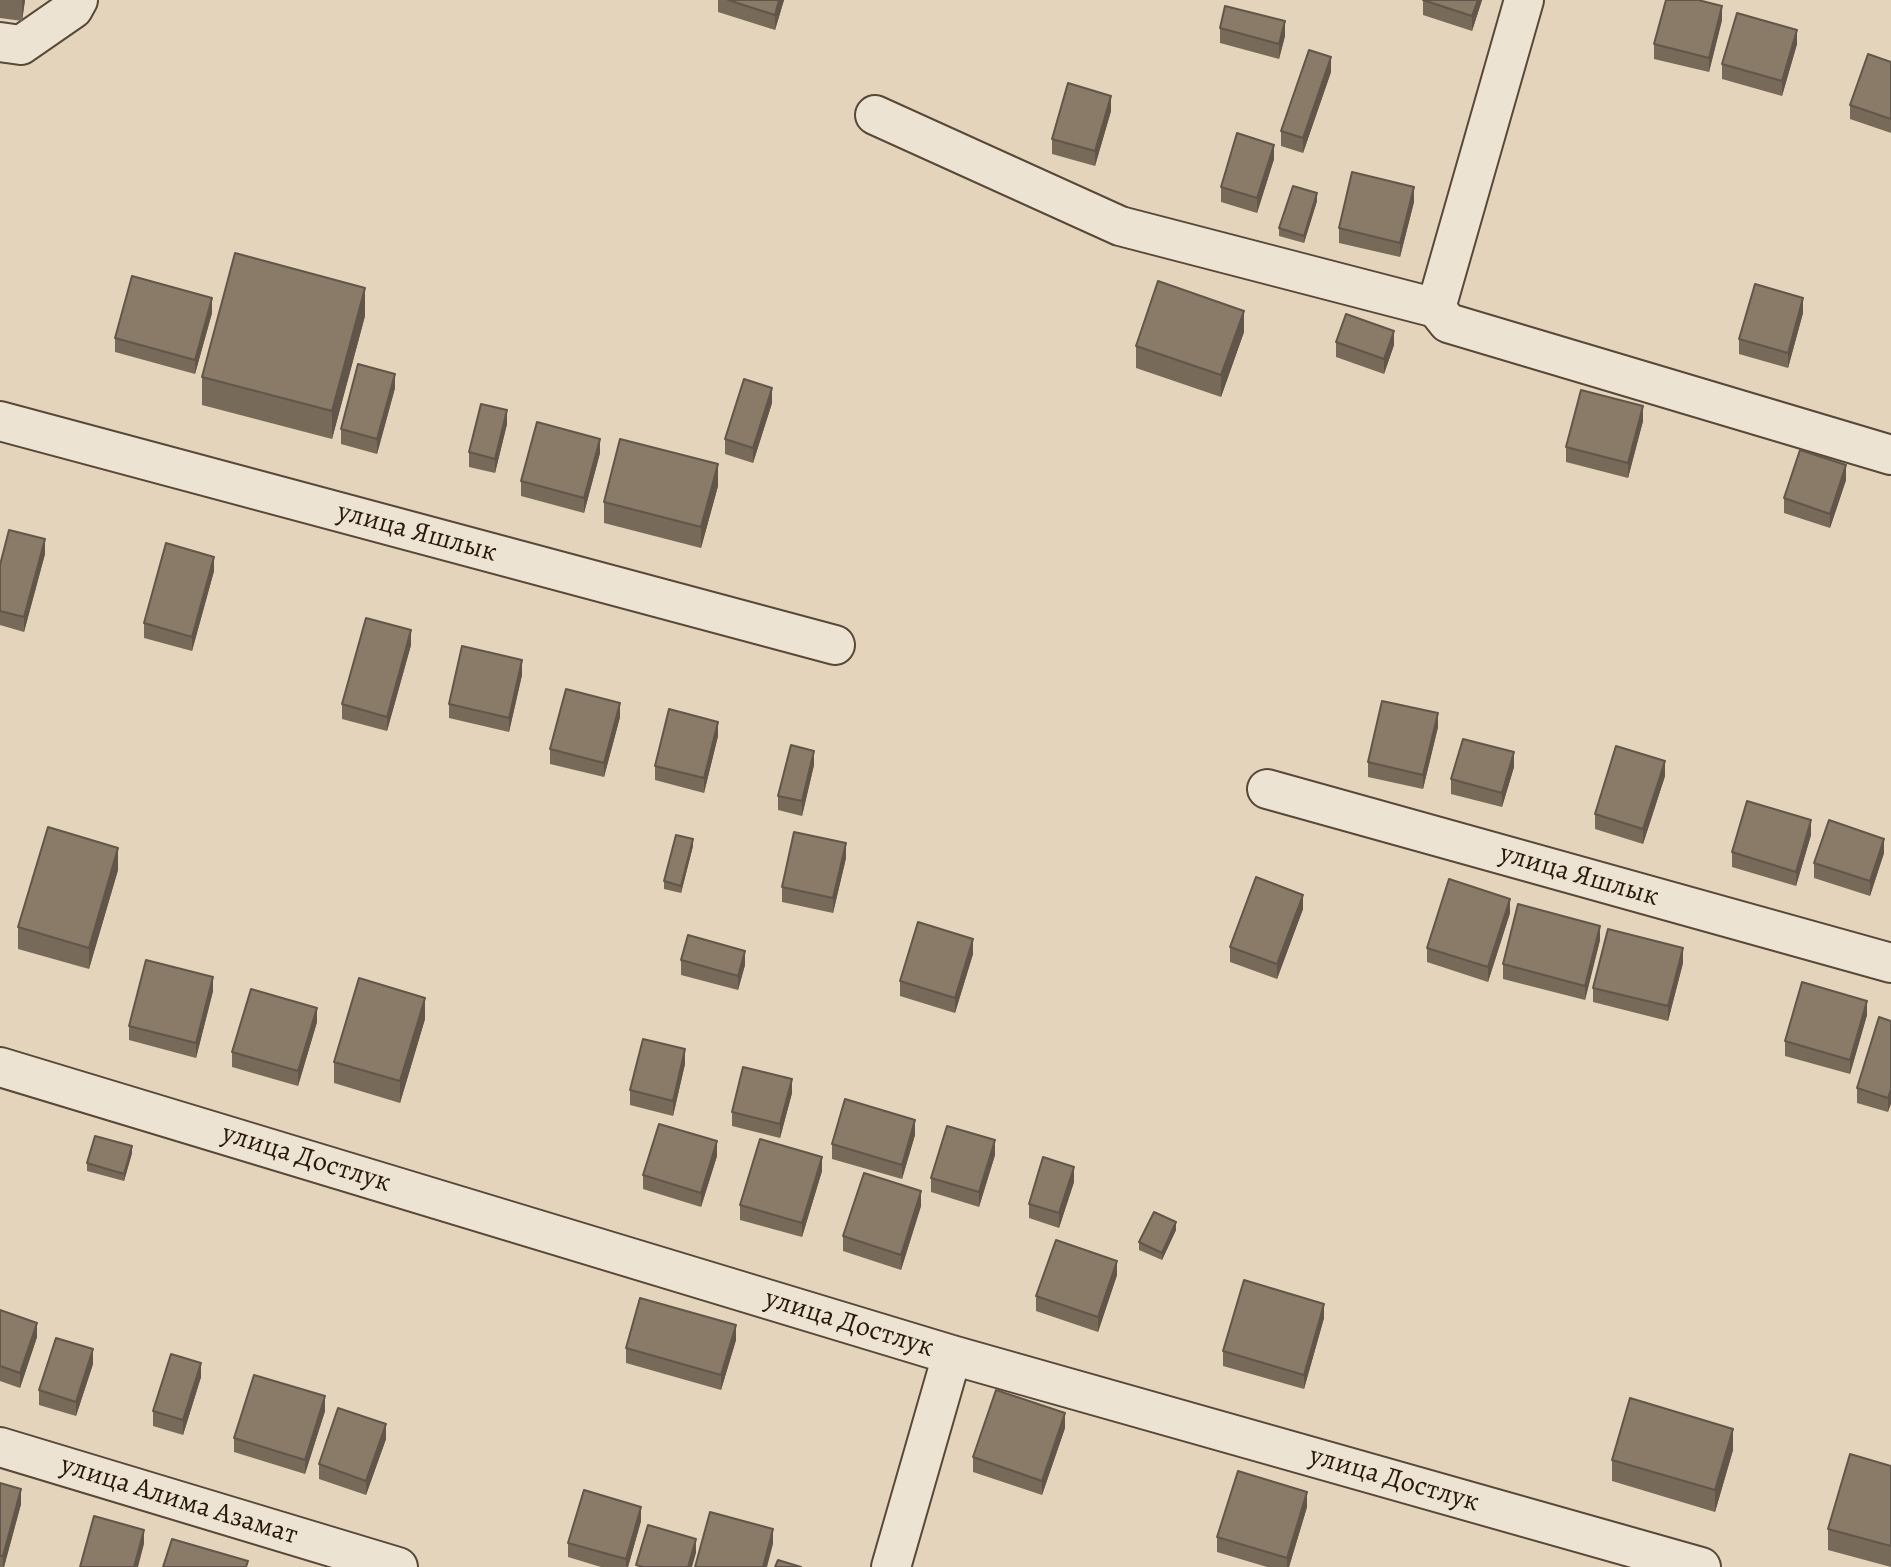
<!DOCTYPE html>
<meta charset="utf-8">
<style>
body{margin:0}
canvas{display:block;background:#e4d4bc}
</style>
<canvas width="1891" height="1567"></canvas>
<script>
const g = document.querySelector('canvas').getContext('2d');
g.lineJoin = 'round';
const toPath = rows => new Path2D(rows.map(r => 'M' + r).join(''));
function strokePath(path, color, width, dash) { g.strokeStyle = color; g.lineWidth = width; g.lineCap = dash ? 'butt' : 'round'; g.setLineDash(dash || []); g.stroke(path); }
function fillPath(path, color) { g.fillStyle = color; g.fill(path, 'evenodd'); }
function label(font, color, halo, rows, align = 'center') {
  g.font = font + ' Alegreya,serif'; g.lineWidth = 7; g.setLineDash([]); g.textBaseline = 'middle'; g.strokeStyle = halo; g.fillStyle = color; for (const [text, x, y, turn = 0] of rows) {
    g.save(); g.translate(x, y); g.rotate((+turn || 0) * Math.PI / 180); g.textAlign = isNaN(turn) ? turn : align; if (halo) g.strokeText(text, 0, 0); g.fillText(text, 0, 0); g.restore();
  }
}
const minor = toPath([
 [1524,0,1436,308,1448,323,1891,455],
 [0,42,21,45,73,9,78,0],
 [875,115,1120,226,1436,308],
 [0,421,835,645],
 [1267,789,1891,963],
 [0,1067,952,1355,1701,1567],
 [0,1447,398,1567],
 [891,1567,952,1355]
]);
const wall = toPath([
 [0,0,25,0,22,21,0,18],
 [718,0,784,0,775,30,718,12],
 [1423,0,1482,0,1472,31,1423,15],
 [1722,20,1709,72,1654,59,1654,44],
 [1220,28,1285,36,1279,59,1220,43],
 [1797,44,1782,96,1722,79,1722,64],
 [1891,62,1891,133,1850,119,1850,105],
 [1331,72,1303,153,1281,146,1281,131],
 [1111,111,1095,166,1052,154,1052,139],
 [1274,159,1257,213,1221,202,1221,187],
 [1317,201,1304,243,1279,236,1279,228],
 [1414,202,1400,257,1339,243,1339,228],
 [212,313,195,374,115,352,115,338],
 [1803,313,1788,368,1739,354,1739,339],
 [365,316,332,439,202,405,202,377],
 [1244,332,1221,397,1136,368,1136,346],
 [1336,342,1394,345,1384,374,1336,357],
 [395,388,377,454,341,444,341,429],
 [772,403,753,463,725,454,725,439],
 [1643,421,1628,478,1566,462,1566,447],
 [507,424,495,473,469,467,469,452],
 [600,453,584,513,521,496,521,481],
 [1846,480,1830,528,1784,513,1784,498],
 [718,486,701,548,604,523,604,502],
 [45,554,24,632,0,625,0,565],
 [214,571,192,651,144,638,144,623],
 [411,645,387,731,342,719,342,704],
 [522,675,509,732,449,718,449,704],
 [620,717,604,777,550,764,550,749],
 [1438,727,1423,789,1368,777,1368,762],
 [718,736,704,793,655,780,655,766],
 [814,765,802,816,778,810,778,796],
 [1514,767,1502,807,1451,794,1451,779],
 [1665,776,1643,844,1595,829,1595,814],
 [1811,835,1796,886,1732,867,1732,852],
 [693,846,681,893,664,889,664,881],
 [1884,853,1870,896,1814,878,1814,863],
 [846,858,833,913,782,902,782,887],
 [118,870,89,969,18,949,18,927],
 [1303,909,1277,979,1230,962,1230,947],
 [1510,913,1488,982,1427,962,1427,948],
 [1600,940,1585,1000,1503,979,1503,964],
 [973,954,955,1013,900,996,900,981],
 [681,960,745,965,738,990,681,975],
 [1683,963,1668,1021,1593,1002,1593,988],
 [213,991,196,1058,129,1040,129,1026],
 [1867,1015,1850,1074,1785,1056,1785,1041],
 [425,1019,400,1103,334,1083,334,1062],
 [1891,1021,1888,1112,1857,1103,1857,1088],
 [317,1022,298,1086,232,1067,232,1052],
 [685,1064,673,1116,630,1105,630,1090],
 [792,1093,780,1138,732,1126,732,1112],
 [915,1135,902,1179,832,1159,832,1144],
 [132,1153,124,1181,87,1171,87,1163],
 [995,1155,979,1207,931,1192,931,1178],
 [717,1156,701,1207,643,1189,643,1175],
 [822,1171,802,1237,740,1220,740,1205],
 [1074,1182,1059,1228,1029,1218,1029,1204],
 [921,1206,901,1270,843,1251,843,1236],
 [1176,1230,1162,1260,1139,1250,1139,1242],
 [1117,1275,1098,1332,1036,1311,1036,1296],
 [0,1310,37,1337,20,1388,0,1381],
 [1324,1318,1304,1389,1223,1366,1223,1351],
 [736,1340,721,1390,626,1363,626,1348],
 [93,1364,76,1416,39,1405,39,1390],
 [201,1377,183,1435,153,1426,153,1411],
 [325,1411,305,1474,234,1452,234,1438],
 [1065,1428,1042,1495,973,1472,973,1457],
 [386,1439,366,1495,319,1479,319,1464],
 [1733,1450,1715,1512,1612,1481,1612,1460],
 [1891,1466,1891,1567,1828,1550,1828,1529],
 [0,1483,21,1504,4,1567,0,1567],
 [1307,1507,1289,1567,1267,1567,1217,1552,1217,1537],
 [641,1521,628,1567,601,1567,568,1557,568,1543]
]);
const shadedWall = toPath([
 [22,0,25,0,22,21],
 [779,0,784,0,775,30,775,15],
 [1478,0,1482,0,1472,31,1472,16],
 [1722,6,1722,20,1709,72,1709,58],
 [1285,21,1285,36,1279,59,1279,44],
 [1797,30,1797,44,1782,96,1782,81],
 [1331,57,1331,72,1303,153,1303,138],
 [1111,96,1111,111,1095,166,1095,151],
 [1274,145,1274,159,1257,213,1257,198],
 [1414,187,1414,202,1400,257,1400,243],
 [1317,193,1317,201,1304,243,1304,236],
 [365,288,365,316,332,439,332,411],
 [212,298,212,313,195,374,195,360],
 [1803,298,1803,313,1788,368,1788,353],
 [1244,311,1244,332,1221,397,1221,375],
 [1394,331,1394,345,1384,374,1384,359],
 [395,374,395,388,377,454,377,439],
 [772,388,772,403,753,463,753,448],
 [1643,406,1643,421,1628,478,1628,463],
 [507,410,507,424,495,473,495,459],
 [600,439,600,453,584,513,584,498],
 [718,464,718,486,701,548,701,527],
 [1846,465,1846,480,1830,528,1830,514],
 [45,539,45,554,24,632,24,617],
 [214,557,214,571,192,651,192,637],
 [411,630,411,645,387,731,387,717],
 [522,660,522,675,509,732,509,718],
 [620,703,620,717,604,777,604,763],
 [1438,713,1438,727,1423,789,1423,775],
 [718,722,718,736,704,793,704,778],
 [814,751,814,765,802,816,802,801],
 [1514,752,1514,767,1502,807,1502,793],
 [1665,761,1665,776,1643,844,1643,829],
 [1811,820,1811,835,1796,886,1796,872],
 [693,839,693,846,681,893,681,886],
 [1884,839,1884,853,1870,896,1870,881],
 [846,843,846,858,833,913,833,898],
 [118,848,118,870,89,969,89,948],
 [1303,895,1303,909,1277,979,1277,964],
 [1510,899,1510,913,1488,982,1488,967],
 [1600,926,1600,940,1585,1000,1585,986],
 [973,939,973,954,955,1013,955,998],
 [1683,948,1683,963,1668,1021,1668,1006],
 [745,951,745,965,738,990,738,976],
 [213,977,213,991,196,1058,196,1043],
 [425,998,425,1019,400,1103,400,1081],
 [1867,1001,1867,1015,1850,1074,1850,1060],
 [317,1008,317,1022,298,1086,298,1071],
 [685,1049,685,1064,673,1116,673,1101],
 [792,1079,792,1093,780,1138,780,1124],
 [1891,1089,1891,1104,1888,1112,1888,1098],
 [915,1120,915,1135,902,1179,902,1165],
 [995,1140,995,1155,979,1207,979,1192],
 [717,1141,717,1156,701,1207,701,1193],
 [132,1146,132,1153,124,1181,124,1174],
 [822,1157,822,1171,802,1237,802,1223],
 [1074,1167,1074,1182,1059,1228,1059,1213],
 [921,1191,921,1206,901,1270,901,1255],
 [1176,1222,1176,1230,1162,1260,1162,1253],
 [1117,1261,1117,1275,1098,1332,1098,1317],
 [1324,1304,1324,1318,1304,1389,1304,1375],
 [37,1323,37,1337,20,1388,20,1373],
 [736,1325,736,1340,721,1390,721,1375],
 [93,1349,93,1364,76,1416,76,1402],
 [201,1363,201,1377,183,1435,183,1420],
 [325,1396,325,1411,305,1474,305,1460],
 [1065,1413,1065,1428,1042,1495,1042,1481],
 [386,1424,386,1439,366,1495,366,1481],
 [1733,1429,1733,1450,1715,1512,1715,1490],
 [21,1489,21,1504,4,1567,3,1567,3,1556],
 [1307,1492,1307,1507,1289,1567,1287,1567,1287,1558],
 [641,1507,641,1521,628,1567,626,1567,626,1559],
 [773,1529,773,1544,767,1567,763,1567],
 [144,1530,144,1544,138,1567,134,1567],
 [696,1539,696,1553,692,1567,688,1567]
]);
const building = toPath([
 [728,0,779,0,775,15,728,0],
 [1423,0,1478,0,1472,16,1423,0],
 [1666,0,1698,0,1722,6,1709,58,1654,44,1666,0],
 [1225,6,1285,21,1279,44,1220,28,1225,6],
 [1737,13,1797,30,1782,81,1722,64,1737,13],
 [1309,50,1331,57,1303,138,1281,131,1309,50],
 [1868,54,1891,62,1891,119,1850,105,1868,54],
 [1068,83,1111,96,1095,151,1052,139,1068,83],
 [1237,133,1274,145,1257,198,1221,187,1237,133],
 [1352,172,1414,187,1400,243,1339,228,1352,172],
 [1293,186,1317,193,1304,236,1279,228,1293,186],
 [235,253,365,288,332,411,202,377,235,253],
 [132,276,212,298,195,360,115,338,132,276],
 [1158,281,1244,311,1221,375,1136,346,1158,281],
 [1755,284,1803,298,1788,353,1739,339,1755,284],
 [1346,314,1394,331,1384,359,1336,342,1346,314],
 [358,364,395,374,377,439,341,429,358,364],
 [744,379,772,388,753,448,725,439,744,379],
 [1581,390,1643,406,1628,463,1566,447,1581,390],
 [481,404,507,410,495,459,469,452,481,404],
 [537,422,600,439,584,498,521,481,537,422],
 [620,439,718,464,701,527,604,502,620,439],
 [1800,450,1846,465,1830,514,1784,498,1800,450],
 [9,530,45,539,24,617,0,611,0,565,9,530],
 [166,543,214,557,192,637,144,623,166,543],
 [366,618,411,630,387,717,342,704,366,618],
 [462,646,522,660,509,718,449,704,462,646],
 [566,689,620,703,604,763,550,749,566,689],
 [1382,701,1438,713,1423,775,1368,762,1382,701],
 [669,709,718,722,704,778,655,766,669,709],
 [1463,739,1514,752,1502,793,1451,779,1463,739],
 [791,745,814,751,802,801,778,796,791,745],
 [1616,746,1665,761,1643,829,1595,814,1616,746],
 [1747,801,1811,820,1796,872,1732,852,1747,801],
 [1829,820,1884,839,1870,881,1814,863,1829,820],
 [48,827,118,848,89,948,18,927,48,827],
 [794,832,846,843,833,898,782,887,794,832],
 [676,835,693,839,681,886,664,881,676,835],
 [1256,877,1303,895,1277,964,1230,947,1256,877],
 [1449,879,1510,899,1488,967,1427,948,1449,879],
 [1518,904,1600,926,1585,986,1503,964,1518,904],
 [918,922,973,939,955,998,900,981,918,922],
 [1608,929,1683,948,1668,1006,1593,988,1608,929],
 [688,935,745,951,738,976,681,960,688,935],
 [146,960,213,977,196,1043,129,1026,146,960],
 [359,978,425,998,400,1081,334,1062,359,978],
 [1802,982,1867,1001,1850,1060,1785,1041,1802,982],
 [251,989,317,1008,298,1071,232,1052,251,989],
 [1879,1017,1891,1021,1891,1089,1888,1098,1857,1088,1879,1017],
 [643,1039,685,1049,673,1101,630,1090,643,1039],
 [743,1067,792,1079,780,1124,732,1112,743,1067],
 [845,1099,915,1120,902,1165,832,1144,845,1099],
 [659,1124,717,1141,701,1193,643,1175,659,1124],
 [947,1126,995,1140,979,1192,931,1178,947,1126],
 [95,1136,132,1146,124,1174,87,1163,95,1136],
 [760,1139,822,1157,802,1223,740,1205,760,1139],
 [1043,1157,1074,1167,1059,1213,1029,1204,1043,1157],
 [864,1173,921,1191,901,1255,843,1236,864,1173],
 [1154,1212,1176,1222,1162,1253,1139,1242,1154,1212],
 [1056,1240,1117,1261,1098,1317,1036,1296,1056,1240],
 [1244,1280,1324,1304,1304,1375,1223,1351,1244,1280],
 [640,1298,736,1325,721,1375,626,1348,640,1298],
 [0,1310,37,1323,20,1373,0,1366,0,1310],
 [56,1338,93,1349,76,1402,39,1390,56,1338],
 [171,1354,201,1363,183,1420,153,1411,171,1354],
 [254,1375,325,1396,305,1460,234,1438,254,1375],
 [996,1390,1065,1413,1042,1481,973,1457,996,1390],
 [1630,1398,1733,1429,1715,1490,1612,1460,1630,1398],
 [338,1408,386,1424,366,1481,319,1464,338,1408],
 [1850,1454,1891,1466,1891,1546,1828,1529,1850,1454],
 [1238,1471,1307,1492,1287,1558,1217,1537,1238,1471],
 [0,1483,21,1489,3,1556,0,1556,0,1483],
 [584,1490,641,1507,626,1559,568,1543,584,1490],
 [710,1512,773,1529,763,1567,695,1567,710,1512],
 [94,1516,144,1530,134,1567,80,1567,94,1516],
 [648,1525,696,1539,688,1567,643,1567,636,1565,648,1525],
 [172,1539,248,1561,246,1567,163,1567,172,1539],
 [778,1560,801,1567,775,1567,778,1560]
]);
const streetNames = [
 ["улица Яшлык",417,533,15],
 ["улица Яшлык",1579,876,16],
 ["улица Достлук",306,1159,17],
 ["улица Достлук",849,1324,17],
 ["улица Достлук",1394,1480,16],
 ["улица Алима Азамат",179,1501,17]
];
strokePath(minor, '#584838', 42);
strokePath(minor, '#ede3d3', 38);
fillPath(wall, '#776a59');
fillPath(shadedWall, '#615649');
fillPath(building, '#8a7b68');
strokePath(building, '#615649', 2);
label('28px', '#291a0c', '#ede3d3', streetNames);
</script>
